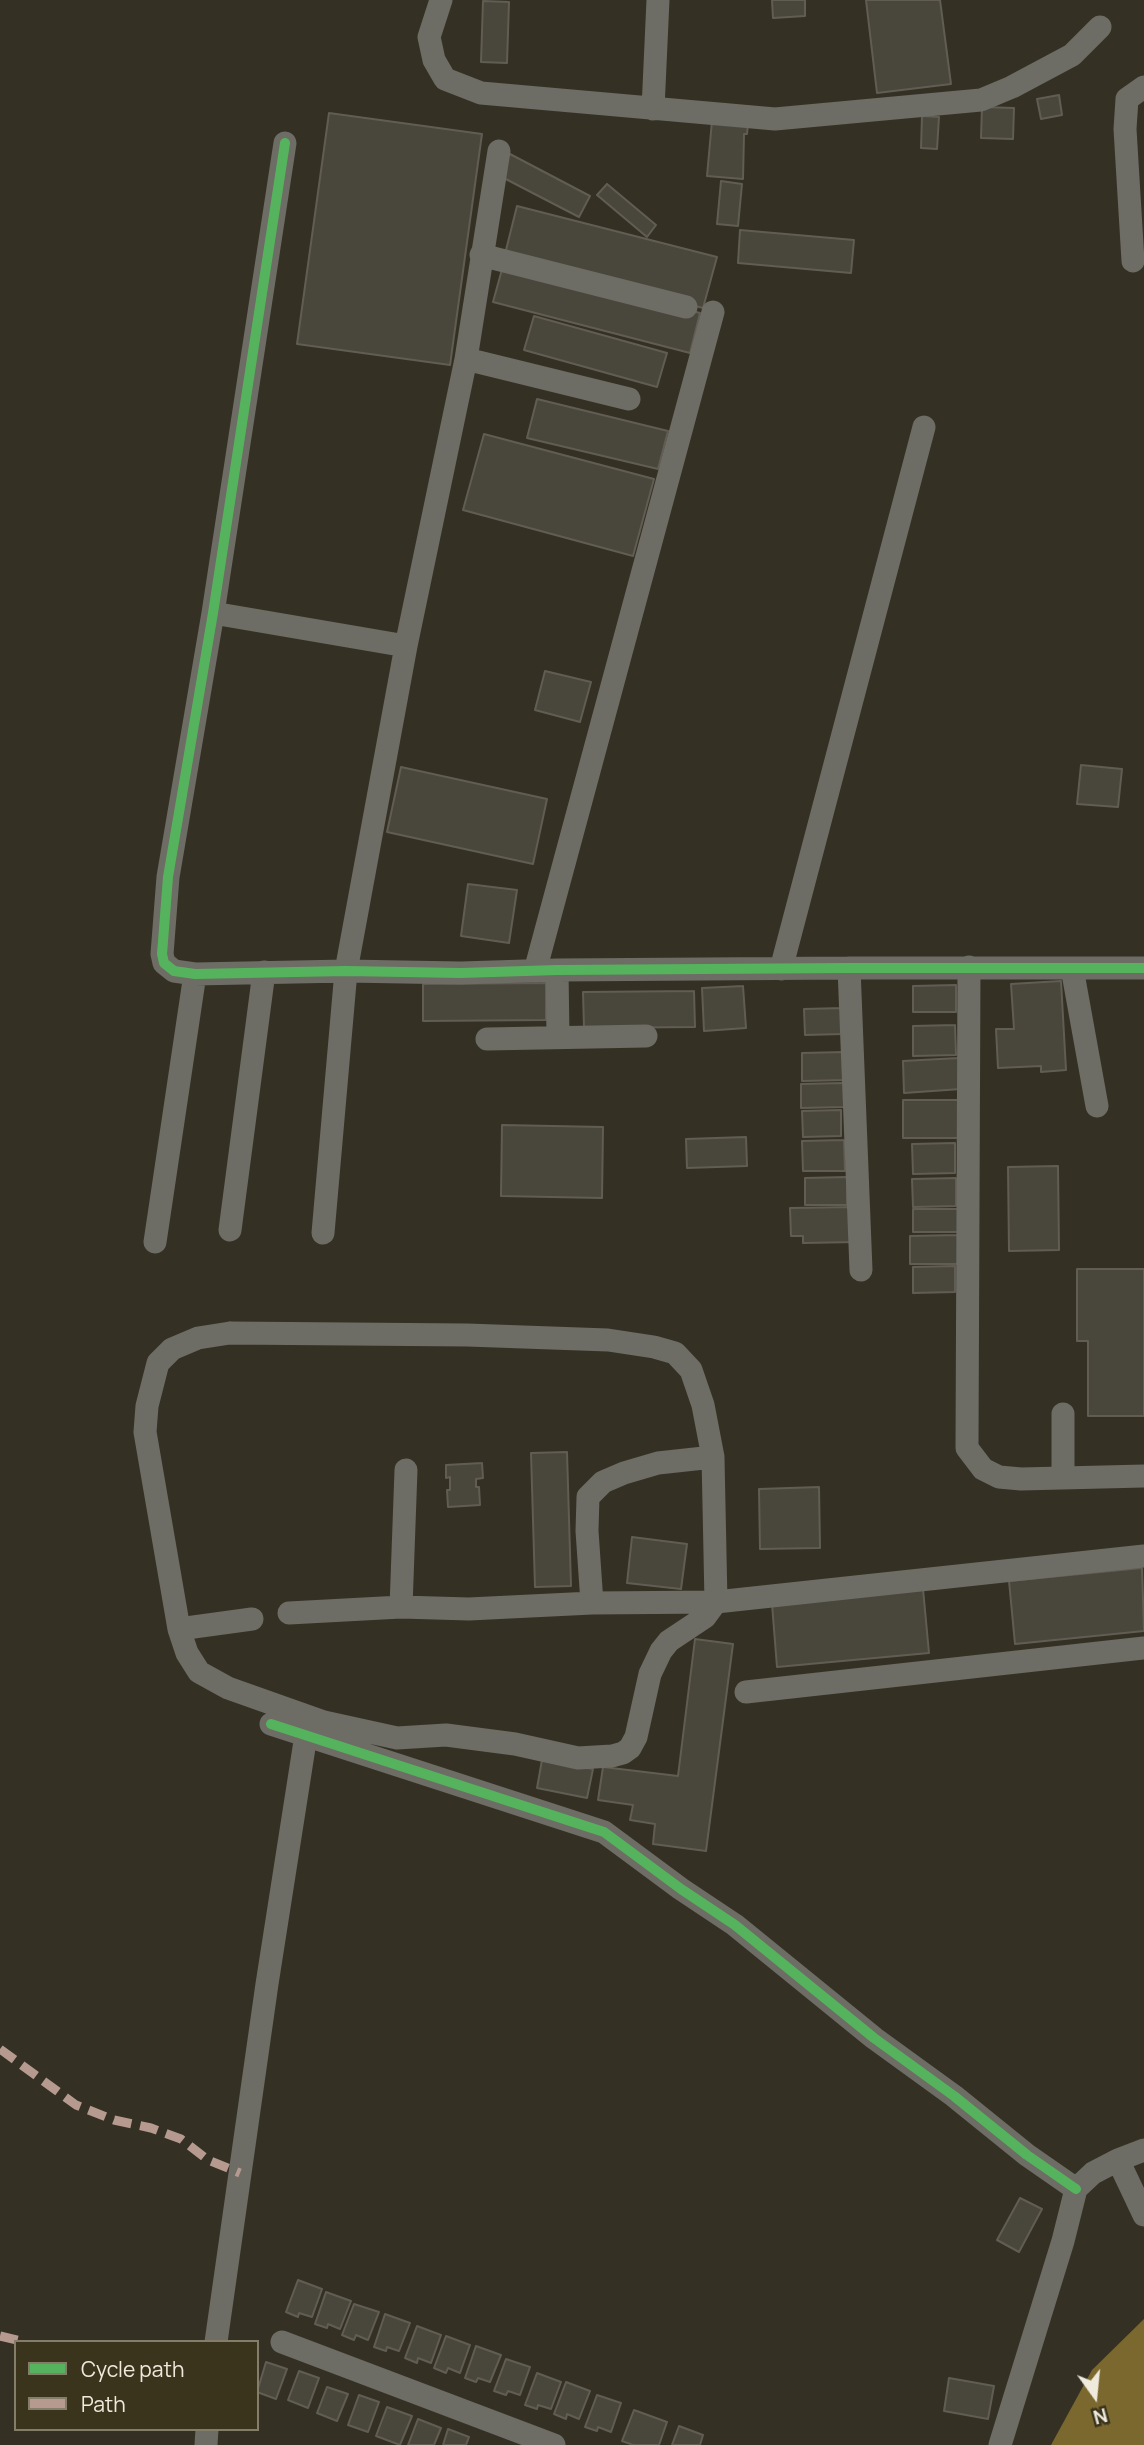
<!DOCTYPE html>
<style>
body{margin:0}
#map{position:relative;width:1144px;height:2445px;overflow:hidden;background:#343024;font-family:Manrope,sans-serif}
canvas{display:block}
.legend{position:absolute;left:14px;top:2340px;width:245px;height:91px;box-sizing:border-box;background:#3b341d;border:2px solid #837d69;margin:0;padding:9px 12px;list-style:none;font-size:21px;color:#efeadc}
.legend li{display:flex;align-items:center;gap:14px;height:35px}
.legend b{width:35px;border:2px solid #837d69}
.north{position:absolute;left:1060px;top:2361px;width:70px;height:70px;-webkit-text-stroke:5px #3b341d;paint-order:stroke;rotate:165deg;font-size:19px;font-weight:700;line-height:28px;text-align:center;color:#efeadc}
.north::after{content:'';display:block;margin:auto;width:24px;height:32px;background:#efeadc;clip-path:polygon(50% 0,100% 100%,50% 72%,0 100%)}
</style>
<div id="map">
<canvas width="1144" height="2445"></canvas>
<ul class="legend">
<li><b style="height:9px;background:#56b35d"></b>Cycle path</li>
<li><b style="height:9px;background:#b69a8f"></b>Path</li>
</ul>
<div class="north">N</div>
</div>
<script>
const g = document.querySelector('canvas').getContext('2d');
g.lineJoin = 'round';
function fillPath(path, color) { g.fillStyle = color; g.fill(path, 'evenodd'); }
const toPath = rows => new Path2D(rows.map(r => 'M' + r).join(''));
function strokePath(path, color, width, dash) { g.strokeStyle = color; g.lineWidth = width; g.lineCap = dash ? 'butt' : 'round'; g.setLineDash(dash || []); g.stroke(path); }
const water = toPath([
 [1144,2319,1144,2445,1051,2445,1092,2370]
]);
const building = toPath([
 [772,0,805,0,805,16,773,18,772,0],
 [866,0,940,0,951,84,877,93,866,0],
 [483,1,509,2,507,63,481,62,483,1],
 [1059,95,1062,115,1041,119,1037,99,1059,95],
 [982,107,1014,108,1013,139,981,138,982,107],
 [329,113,482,134,450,365,297,344,329,113],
 [922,116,939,117,937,149,921,148,922,116],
 [712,121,748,124,747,134,744,134,743,179,707,176,712,121],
 [510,154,590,196,579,217,498,175,510,154],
 [721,181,742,184,738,226,717,224,721,181],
 [607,184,656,225,647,237,597,195,607,184],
 [517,206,717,257,703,308,504,258,517,206],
 [740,230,854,240,851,273,738,263,740,230],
 [504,262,700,313,690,353,493,302,504,262],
 [534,316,667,353,657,387,524,350,534,316],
 [537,399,668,431,658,469,527,438,537,399],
 [484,434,654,479,633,556,463,510,484,434],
 [545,671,591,682,580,722,535,710,545,671],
 [1081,765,1122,769,1118,807,1077,804,1081,765],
 [401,767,547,799,533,864,387,832,401,767],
 [468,884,517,890,509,943,461,936,468,884],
 [1061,981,1066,1070,1041,1072,1041,1066,998,1068,996,1029,1014,1029,1011,984,1061,981],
 [546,983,546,1020,423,1021,423,984,546,983],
 [956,985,956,1012,913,1012,913,986,956,985],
 [743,986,746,1028,704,1031,702,988,743,986],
 [694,991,695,1027,584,1028,583,992,694,991],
 [842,1008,843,1034,805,1035,804,1009,842,1008],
 [955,1025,956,1055,913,1056,913,1026,955,1025],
 [845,1052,845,1080,802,1081,802,1053,845,1052],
 [959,1058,961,1089,904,1093,903,1061,959,1058],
 [844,1083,844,1107,801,1108,801,1084,844,1083],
 [903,1100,962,1100,963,1138,903,1138,903,1100],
 [841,1110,841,1136,803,1137,802,1111,841,1110],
 [502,1125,603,1127,602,1198,501,1196,502,1125],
 [746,1137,747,1166,687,1168,686,1139,746,1137],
 [844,1140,845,1171,803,1171,802,1141,844,1140],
 [955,1143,955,1173,913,1174,912,1144,955,1143],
 [1058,1166,1059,1250,1009,1251,1008,1167,1058,1166],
 [847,1177,847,1205,805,1205,805,1178,847,1177],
 [956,1178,956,1206,913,1207,912,1179,956,1178],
 [856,1207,856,1242,803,1243,803,1236,791,1236,790,1208,856,1207],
 [913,1209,958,1209,958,1232,913,1232,913,1209],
 [958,1235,959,1264,910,1264,910,1236,958,1235],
 [955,1266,955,1292,913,1293,913,1267,955,1266],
 [1077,1269,1144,1269,1144,1416,1088,1416,1088,1341,1077,1341,1077,1269],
 [567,1452,571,1586,535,1587,531,1453,567,1452],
 [482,1463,483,1478,476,1479,476,1487,479,1487,480,1505,448,1507,447,1490,450,1490,450,1477,446,1478,446,1465,482,1463],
 [819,1487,820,1548,760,1549,759,1489,819,1487],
 [632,1537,687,1544,681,1589,627,1583,632,1537],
 [1142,1568,1144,1631,1015,1644,1009,1581,1142,1568],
 [923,1589,929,1653,777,1667,772,1604,923,1589],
 [695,1639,733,1644,706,1851,653,1844,655,1824,630,1820,633,1805,598,1800,603,1767,678,1776,695,1639],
 [542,1760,593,1769,587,1798,537,1788,542,1760],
 [1020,2198,1042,2209,1019,2252,997,2240,1020,2198],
 [298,2280,322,2289,312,2317,299,2313,298,2317,286,2312,298,2280],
 [326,2292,351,2301,340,2329,328,2324,327,2328,315,2324,326,2292],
 [354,2304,379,2312,368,2340,356,2335,354,2340,342,2335,354,2304],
 [385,2314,410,2323,399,2351,387,2347,386,2351,374,2347,385,2314],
 [417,2326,441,2335,431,2363,418,2358,417,2363,405,2358,417,2326],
 [446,2336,470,2345,460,2373,448,2368,446,2373,434,2368,446,2336],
 [476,2346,501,2355,490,2382,478,2378,476,2382,465,2378,476,2346],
 [506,2359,530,2367,520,2395,508,2391,506,2395,494,2391,506,2359],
 [266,2362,287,2369,276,2399,257,2392,266,2362],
 [299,2371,319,2378,308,2408,288,2400,299,2371],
 [537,2373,561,2382,551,2409,538,2405,537,2409,525,2405,537,2373],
 [949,2378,994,2386,988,2419,944,2411,949,2378],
 [566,2382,590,2391,579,2419,567,2414,566,2419,554,2414,566,2382],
 [327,2387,348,2394,337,2421,317,2413,327,2387],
 [359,2395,379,2402,368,2432,348,2425,359,2395],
 [597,2395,621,2403,611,2432,598,2427,597,2431,585,2427,597,2395],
 [387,2407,412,2416,400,2445,376,2436,387,2407],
 [634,2410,667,2422,659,2445,633,2445,622,2441,634,2410],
 [418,2419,441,2428,434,2445,408,2445,418,2419],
 [679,2426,703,2435,700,2445,672,2445,679,2426],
 [448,2429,469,2437,466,2445,443,2445,448,2429]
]);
const minor = toPath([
 [441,0,429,37,434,60,445,79,481,93,775,119,981,100,1012,87,1072,55,1100,27],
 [653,109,658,0],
 [285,143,213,613,168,877,162,954,164,963,174,971,195,974,346,971,461,973,557,970,849,968,1144,968],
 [481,255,686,307],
 [1133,261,1125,129,1127,99,1144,87],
 [466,359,629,399],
 [213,613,406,646],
 [969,967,967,1448,983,1469,999,1477,1021,1479,1144,1476],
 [849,968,861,1270],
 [1072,968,1097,1106],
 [781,969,924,427],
 [557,970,558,1037],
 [535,971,713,312],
 [487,1039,646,1036],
 [230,1230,264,972],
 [323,1233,346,971,406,646,466,359,499,151],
 [155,1242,195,974],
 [230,1333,467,1335,608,1340,654,1347,675,1353,691,1370,703,1405,713,1457,716,1602,705,1617,669,1641,661,1651,650,1674,636,1737,630,1748,623,1753,612,1756,578,1758,515,1744,446,1735,397,1738,324,1722,228,1688,199,1672,187,1653,179,1629,145,1432,147,1406,158,1363,172,1349,198,1338,230,1333],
 [1063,1414,1063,1477],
 [592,1603,587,1531,588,1497,603,1482,624,1473,658,1463,713,1457],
 [401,1607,406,1470],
 [289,1613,401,1607,469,1609,592,1603,716,1602,1144,1556],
 [179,1629,252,1619],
 [746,1692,1144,1648],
 [271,1724,604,1832,681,1889,735,1925,874,2038,954,2096,1027,2155,1076,2189],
 [1118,2160,1144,2215],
 [216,2342,267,1984,306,1735],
 [282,2342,554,2445],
 [206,2445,207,2429],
 [1000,2445,1063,2241,1076,2189,1093,2173,1118,2160,1144,2150]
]);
const quiet = toPath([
 [0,2049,76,2105,114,2120,151,2128,181,2139,208,2160,240,2173],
 [0,2336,25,2342]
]);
const cycleway = toPath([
 [285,143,213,613,168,877,162,954,164,963,174,971,195,974,346,971,461,973,557,970,849,968,1144,968],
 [271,1724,604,1832,681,1889,735,1925,874,2038,954,2096,1027,2155,1076,2189]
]);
fillPath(water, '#7a682e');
fillPath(building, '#49463c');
strokePath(building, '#615d53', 2);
strokePath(minor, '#6d6c65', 23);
strokePath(quiet, '#b69a8f', 9, [18, 9]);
strokePath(cycleway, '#56b35d', 10);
</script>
